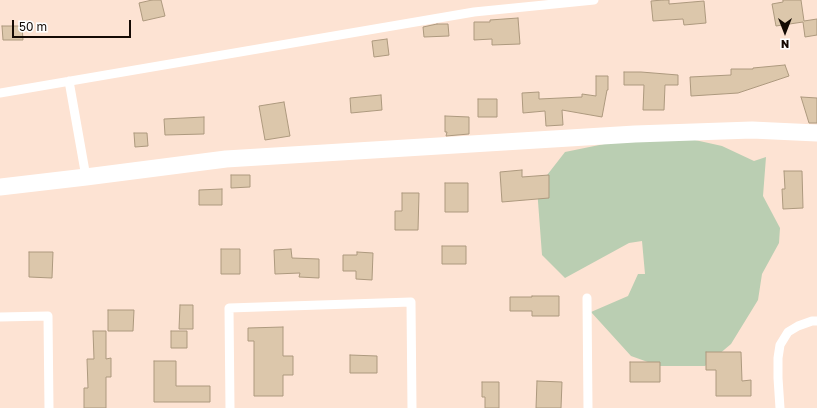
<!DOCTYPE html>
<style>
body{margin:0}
#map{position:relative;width:817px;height:408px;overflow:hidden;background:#fde3d3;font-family:"Golos Text",sans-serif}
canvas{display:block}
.north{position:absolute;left:765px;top:12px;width:40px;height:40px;-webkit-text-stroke:3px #fff;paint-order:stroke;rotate:180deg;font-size:11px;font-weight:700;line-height:16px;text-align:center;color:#140a04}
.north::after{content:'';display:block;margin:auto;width:14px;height:18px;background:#140a04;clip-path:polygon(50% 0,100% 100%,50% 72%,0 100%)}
.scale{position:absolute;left:12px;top:20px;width:119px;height:18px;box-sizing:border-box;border:2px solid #140a04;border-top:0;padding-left:5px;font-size:12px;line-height:14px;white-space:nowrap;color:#140a04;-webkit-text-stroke:3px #fff;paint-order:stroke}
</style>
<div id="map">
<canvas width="817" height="408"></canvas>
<div class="north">N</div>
<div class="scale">50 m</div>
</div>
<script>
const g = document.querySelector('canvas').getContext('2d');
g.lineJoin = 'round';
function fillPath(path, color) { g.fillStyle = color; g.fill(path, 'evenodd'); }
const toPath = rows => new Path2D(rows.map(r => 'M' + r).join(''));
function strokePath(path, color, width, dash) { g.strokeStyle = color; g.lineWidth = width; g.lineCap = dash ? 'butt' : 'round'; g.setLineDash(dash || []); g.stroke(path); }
const green = toPath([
 [686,138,722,146,754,161,766,157,763,196,780,228,779,243,762,274,758,300,731,344,705,366,659,366,631,356,591,312,628,296,638,274,645,274,642,241,629,243,565,278,542,255,537,188,565,152,619,141]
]);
const building = toPath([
 [152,0,161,0,165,16,143,21,139,3,152,0],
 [663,0,669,0,669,4,704,1,706,23,684,25,683,19,653,21,651,1,663,0],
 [783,0,801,0,804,21,817,19,817,35,805,37,803,22,776,26,772,4,783,2,783,0],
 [518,18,520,44,492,45,492,39,474,40,474,22,490,22,490,20,518,18],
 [437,24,448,24,449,36,424,37,423,27,437,24],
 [2,26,22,26,23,40,3,40,2,26],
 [387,39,389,55,374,57,372,41,387,39],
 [785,65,789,76,738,93,691,96,690,77,731,75,731,69,753,69,753,68,785,65],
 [624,72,641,72,678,75,678,85,665,85,664,110,643,110,644,85,624,85,624,72],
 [596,76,608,76,608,90,607,90,602,117,562,110,563,125,546,126,545,111,523,113,522,93,539,92,539,99,582,97,582,94,596,96,596,76],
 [381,95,382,110,351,113,350,98,381,95],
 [801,97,817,98,817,123,809,123,801,97],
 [478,99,497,99,497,117,478,117,478,99],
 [284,102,290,136,265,140,259,106,284,102],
 [445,116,469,117,469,134,446,136,447,132,445,132,445,116],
 [204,117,204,134,165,135,164,119,204,117],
 [134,133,147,133,148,146,135,147,134,133],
 [522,170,522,177,549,175,549,198,502,202,500,172,522,170],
 [784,171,802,171,803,208,783,209,782,189,785,189,784,171],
 [231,175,250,175,250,187,231,188,231,175],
 [445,183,468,183,468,212,445,212,445,183],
 [222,189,222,205,199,205,199,190,222,189],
 [402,193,419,193,418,230,395,230,395,211,402,211,402,193],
 [442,246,466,246,466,264,442,264,442,246],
 [221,249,240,249,240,274,221,274,221,249],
 [291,249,292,258,319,259,319,278,299,277,300,273,275,274,274,250,291,249],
 [29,252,53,252,52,278,29,277,29,252],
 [357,252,373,253,372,280,356,279,356,271,343,271,343,255,357,255,357,252],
 [532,296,559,296,559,316,532,316,532,311,510,311,510,297,532,297,532,296],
 [180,305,193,305,193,329,179,329,180,305],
 [108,310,134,310,133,331,108,331,108,310],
 [283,327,283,356,293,356,293,375,283,375,283,396,254,396,254,341,248,341,248,328,283,327],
 [93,331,106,331,106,359,111,358,111,377,106,377,106,408,84,408,84,388,88,388,87,359,94,359,93,331],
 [171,331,187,331,187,348,171,348,171,331],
 [706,352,741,352,742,381,751,380,751,396,716,396,716,370,706,370,706,352],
 [350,355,377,356,377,373,350,373,350,355],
 [154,361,176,361,176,386,210,386,210,402,154,402,154,361],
 [630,362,660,362,660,382,630,382,630,362],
 [537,381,562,382,561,408,536,408,537,381],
 [482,382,499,382,499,408,485,408,485,397,482,397,482,382]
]);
const lane = toPath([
 [69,81,86,177],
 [0,93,474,12,594,0],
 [587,298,588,408],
 [0,317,48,316,49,408],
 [230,408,229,308,411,302,412,408],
 [780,408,778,378,778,358,780,345,788,332,798,326,812,321,817,321]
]);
const street = toPath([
 [0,187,86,177,226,159,635,134,752,130,817,133]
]);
fillPath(green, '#baceb2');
fillPath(building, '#dcc7ab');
strokePath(building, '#ad997e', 1);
strokePath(lane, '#fff', 9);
strokePath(street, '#fff', 17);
</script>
